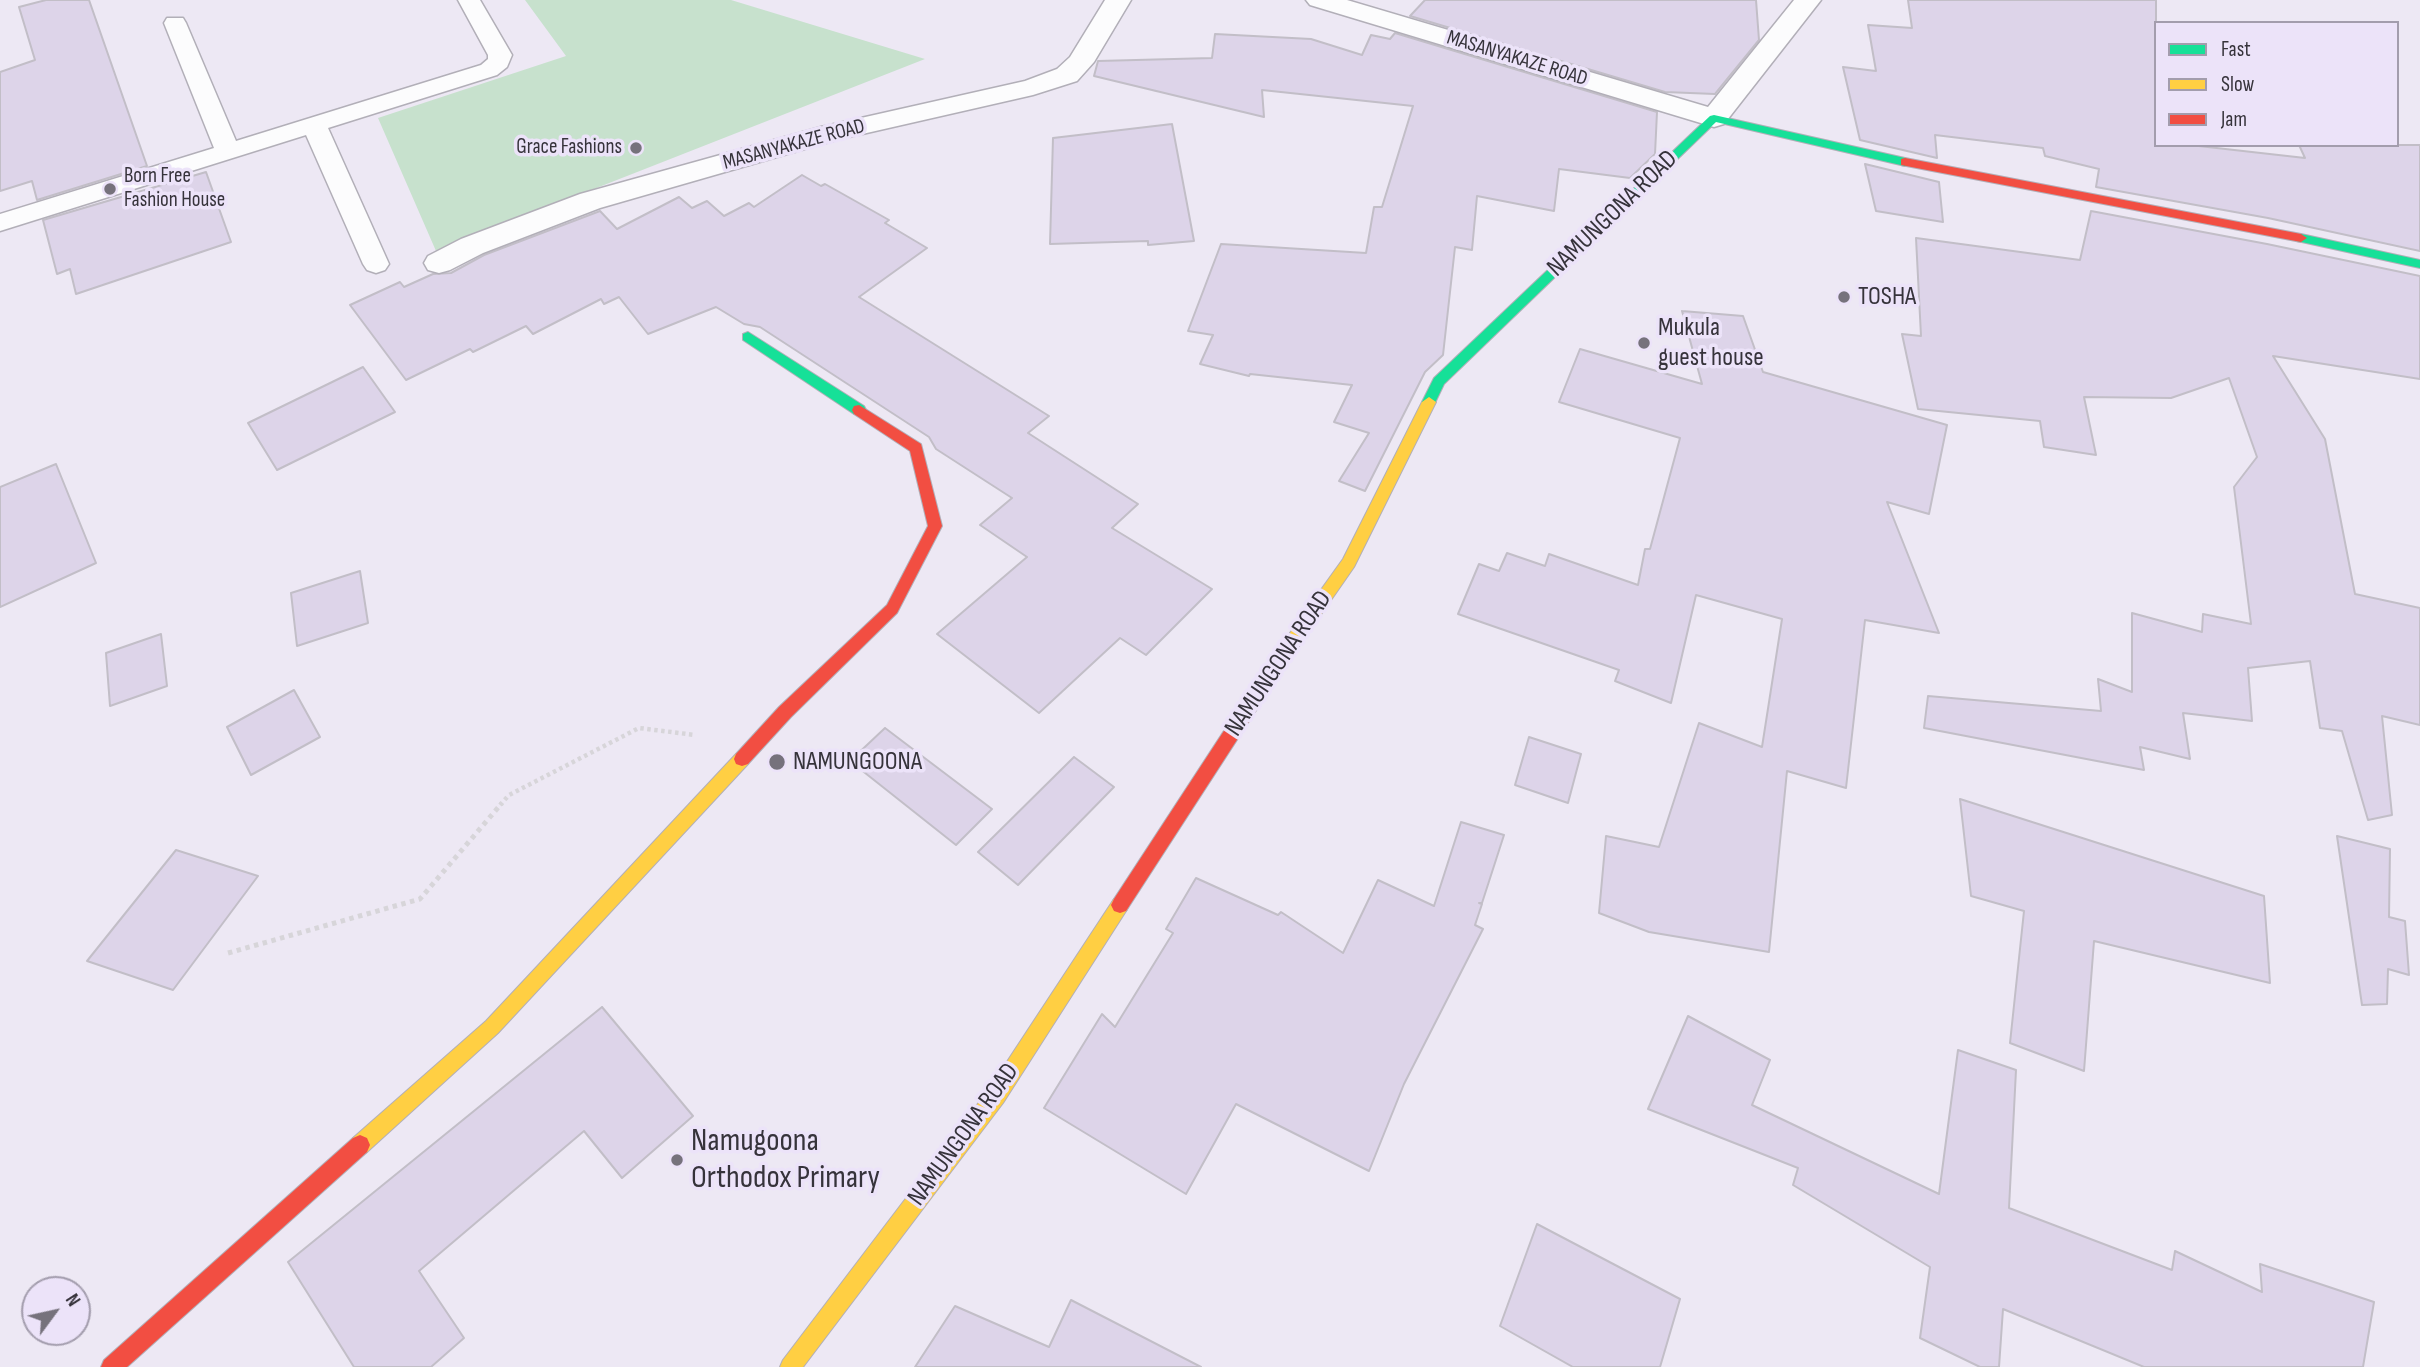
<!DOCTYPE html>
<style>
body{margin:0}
#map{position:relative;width:2420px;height:1367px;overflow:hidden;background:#ede8f4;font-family:"Sofia Sans Condensed",sans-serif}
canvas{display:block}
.legend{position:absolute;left:2154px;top:21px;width:245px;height:126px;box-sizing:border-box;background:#ece3f9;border:2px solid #a39dad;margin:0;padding:9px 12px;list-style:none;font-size:21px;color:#36333b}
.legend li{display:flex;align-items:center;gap:14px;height:35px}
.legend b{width:35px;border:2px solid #a39dad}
.north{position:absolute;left:21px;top:1276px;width:70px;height:70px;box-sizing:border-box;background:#ece3f9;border:2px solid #a39dad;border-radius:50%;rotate:57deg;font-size:19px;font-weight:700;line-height:28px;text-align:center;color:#36333b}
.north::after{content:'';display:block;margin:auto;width:24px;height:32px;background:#76727c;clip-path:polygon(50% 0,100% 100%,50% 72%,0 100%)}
</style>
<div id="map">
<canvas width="2420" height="1367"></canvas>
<ul class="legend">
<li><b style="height:9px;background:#16e098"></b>Fast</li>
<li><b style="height:9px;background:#ffcf43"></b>Slow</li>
<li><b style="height:9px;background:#f24e42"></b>Jam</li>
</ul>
<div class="north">N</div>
</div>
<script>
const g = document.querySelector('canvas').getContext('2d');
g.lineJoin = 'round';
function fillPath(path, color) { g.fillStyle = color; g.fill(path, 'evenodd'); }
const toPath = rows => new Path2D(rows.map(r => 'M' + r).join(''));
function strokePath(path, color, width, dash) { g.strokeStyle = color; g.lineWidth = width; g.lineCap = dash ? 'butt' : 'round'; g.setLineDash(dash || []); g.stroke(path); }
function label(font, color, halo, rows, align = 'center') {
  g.font = font + ' "Sofia Sans Condensed",sans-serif'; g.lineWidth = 7; g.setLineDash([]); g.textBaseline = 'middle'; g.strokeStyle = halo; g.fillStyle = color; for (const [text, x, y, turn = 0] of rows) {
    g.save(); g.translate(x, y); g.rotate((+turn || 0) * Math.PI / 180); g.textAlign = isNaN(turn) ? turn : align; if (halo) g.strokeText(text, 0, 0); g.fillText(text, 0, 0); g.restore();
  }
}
const green = toPath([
 [525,0,731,0,925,59,436,251,378,118,566,56]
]);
const building = toPath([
 [46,0,89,0,147,166,37,200,32,181,0,191,0,72,35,60,19,7,46,0],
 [1425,0,1756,0,1759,40,1715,94,1665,92,1410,16,1425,0],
 [1908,0,2156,0,2156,145,2190,145,2305,158,2299,145,2420,145,2420,251,2268,218,2096,187,2099,169,2045,156,2043,148,1935,135,1937,158,1860,140,1843,67,1876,71,1868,25,1912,28,1908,0],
 [1395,33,1657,112,1655,154,1630,178,1559,169,1554,211,1477,196,1472,250,1455,247,1443,355,1425,372,1365,491,1339,481,1369,433,1334,422,1352,385,1250,374,1249,376,1200,364,1213,335,1188,331,1221,244,1366,253,1374,207,1382,207,1413,106,1262,90,1264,117,1094,76,1098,61,1212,58,1215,34,1311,39,1362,55,1371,35,1390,39,1395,33],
 [1172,124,1194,241,1148,245,1148,241,1050,244,1053,138,1172,124],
 [1865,164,1939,182,1943,222,1876,211,1865,164],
 [206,172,231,242,76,294,70,269,57,274,43,220,206,172],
 [802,175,821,186,825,184,889,220,885,223,927,248,859,297,1049,416,1028,433,1138,504,1112,528,1212,589,1146,655,1120,638,1039,713,937,634,1027,557,980,525,1012,498,936,449,929,437,760,327,744,324,716,307,648,334,619,297,604,304,601,299,533,334,526,326,473,352,470,349,406,380,350,305,400,282,404,287,433,274,451,273,484,255,600,211,617,229,679,197,692,208,707,201,724,216,749,203,754,207,802,175],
 [2091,211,2267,244,2420,276,2420,379,2273,356,2325,439,2355,594,2420,608,2420,725,2382,716,2392,815,2368,820,2342,731,2320,728,2310,661,2248,668,2252,721,2183,713,2190,759,2140,747,2144,770,1924,728,1928,696,2101,711,2098,679,2132,692,2132,613,2202,632,2203,614,2251,624,2234,487,2257,457,2229,378,2171,398,2084,397,2096,455,2044,447,2040,421,1918,409,1902,334,1921,336,1916,238,2080,260,2091,211],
 [1682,311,1743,316,1763,372,1947,425,1929,514,1887,502,1939,633,1865,620,1846,788,1787,771,1769,952,1649,932,1599,913,1606,836,1659,847,1699,723,1762,747,1782,619,1696,595,1671,703,1615,681,1619,670,1458,614,1479,564,1499,571,1507,553,1545,566,1549,554,1638,585,1645,549,1650,549,1680,438,1559,402,1580,349,1702,384,1682,311],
 [363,367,395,412,277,470,248,423,363,367],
 [56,464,96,563,0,607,0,487,56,464],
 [360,571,368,623,297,646,291,593,360,571],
 [161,634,167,686,110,706,106,653,161,634],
 [294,690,320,737,251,775,227,727,294,690],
 [885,728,992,809,956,845,850,761,885,728],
 [1529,737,1581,754,1568,803,1515,785,1529,737],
 [1074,757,1114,787,1018,885,978,852,1074,757],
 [1960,799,2264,896,2270,983,2094,941,2084,1071,2010,1043,2024,911,1971,896,1960,799],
 [1461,822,1504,835,1482,903,1479,903,1482,904,1475,925,1483,929,1404,1084,1369,1171,1236,1104,1186,1194,1044,1108,1102,1014,1115,1027,1173,933,1166,929,1196,878,1278,915,1281,912,1343,953,1378,880,1434,906,1461,822],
 [2337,836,2390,849,2389,917,2405,921,2409,975,2388,969,2387,1004,2362,1005,2337,836],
 [176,850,258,876,173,990,87,961,176,850],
 [602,1007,693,1116,622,1178,584,1131,419,1271,464,1338,431,1367,354,1367,288,1262,602,1007],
 [1688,1016,1770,1060,1752,1105,1939,1194,1958,1050,2016,1070,2009,1208,2172,1270,2175,1251,2262,1292,2260,1264,2374,1302,2363,1367,2144,1367,2003,1309,1999,1367,1980,1367,1920,1338,1930,1267,1793,1185,1798,1168,1648,1109,1688,1016],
 [1537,1224,1680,1299,1660,1367,1573,1367,1500,1326,1537,1224],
 [1071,1300,1201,1367,915,1367,955,1306,1049,1347,1071,1300]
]);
const pathFar1 = toPath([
 [500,805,509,795,639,728,695,735]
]);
const path = toPath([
 [228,953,420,899,502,803]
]);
const lane = toPath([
 [458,0,480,0,512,55,507,67,497,75,328,128,389,264,385,270,376,273,367,270,363,264,306,135,0,231,0,214,214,148,164,23,167,18,183,18,186,23,236,141,481,65,488,59,488,55,458,0]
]);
const street = toPath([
 [1105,0,1131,0,1094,62,1077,81,1033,95,836,140,600,208,483,253,450,270,439,273,428,270,424,263,428,256,461,239,580,194,821,127,1025,81,1057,69,1070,57,1105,0],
 [1306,0,1347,0,1708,107,1794,0,1821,0,1724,124,1714,127,1310,5,1306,0]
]);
const fast = toPath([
 [1714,115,1905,158,1911,162,1905,166,1716,122,1444,384,1434,405,1424,405,1422,402,1434,378,1710,116,1714,115],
 [2301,234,2420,260,2420,268,2297,241,2295,238,2301,234],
 [748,332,864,406,866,410,864,414,854,414,743,340,743,334,748,332]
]);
const slow = toPath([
 [1429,397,1436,402,1354,567,1279,675,1267,675,1265,670,1267,665,1343,559,1422,402,1429,397],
 [742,752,748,754,750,759,748,764,498,1033,367,1152,360,1155,353,1152,350,1145,353,1138,486,1021,736,754,742,752],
 [1120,897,1126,899,1129,905,1126,911,1003,1103,803,1367,780,1367,783,1360,989,1089,1114,899,1120,897]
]);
const jam = toPath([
 [1905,158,2301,234,2307,238,2301,242,1901,165,1901,159,1905,158],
 [859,405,921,444,942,526,897,613,791,717,748,764,742,766,736,764,734,759,736,754,779,707,887,605,928,526,910,451,854,414,852,410,854,406,859,405],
 [1273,663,1279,665,1281,670,1279,675,1126,911,1120,913,1114,911,1111,905,1114,899,1267,665,1273,663],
 [360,1135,367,1138,370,1145,367,1152,127,1367,101,1367,104,1360,353,1138,360,1135]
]);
const markers = [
 [636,148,7,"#76727c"],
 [110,189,7,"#76727c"],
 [1844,297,7,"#76727c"],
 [1644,343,7,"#76727c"],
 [777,762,9,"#76727c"],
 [677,1160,7,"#76727c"]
];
const farStreetnames = [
 ["MASANYAKAZE ROAD",1517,59,17],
 ["MASANYAKAZE ROAD",794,145,-15]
];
const farPoinames = [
 ["Grace Fashions",622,148],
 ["Born Free",124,177,"left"],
 ["Fashion House",124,201,"left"]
];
const streetNames = [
 ["NAMUNGONA ROAD",1613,214,-44],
 ["NAMUNGONA ROAD",1279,664,-56],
 ["NAMUNGONA ROAD",964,1135,-54]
];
const poiNames = [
 ["TOSHA",1858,297],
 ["Mukula",1658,328],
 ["guest house",1658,358],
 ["NAMUNGOONA",793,762]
];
const nearPoinames = [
 ["Namugoona",691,1142],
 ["Orthodox Primary",691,1179]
];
fillPath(green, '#c7e1cd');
fillPath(building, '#ddd4e9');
strokePath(building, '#c2bec7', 2);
strokePath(lane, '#b2afb8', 3);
strokePath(street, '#b2afb8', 3);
strokePath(fast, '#b2afb8', 2);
strokePath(slow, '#b2afb8', 2);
strokePath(jam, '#b2afb8', 2);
strokePath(pathFar1, '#d7d5d9', 4.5, [3.5, 3.5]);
strokePath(path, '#d7d5d9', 5, [4.5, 4.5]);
fillPath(lane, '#fcfcfd');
fillPath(street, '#fcfcfd');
fillPath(fast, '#16e098');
fillPath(slow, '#ffcf43');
fillPath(jam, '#f24e42');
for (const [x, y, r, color] of markers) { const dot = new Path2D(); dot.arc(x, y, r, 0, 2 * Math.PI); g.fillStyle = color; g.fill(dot); strokePath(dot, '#ece3f9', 2.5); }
label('21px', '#36333b', '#ece3f9', farStreetnames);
label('21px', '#36333b', '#ece3f9', farPoinames, 'right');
label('26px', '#36333b', '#ece3f9', streetNames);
label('26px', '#36333b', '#ece3f9', poiNames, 'left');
label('32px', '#36333b', '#ece3f9', nearPoinames, 'left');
</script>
